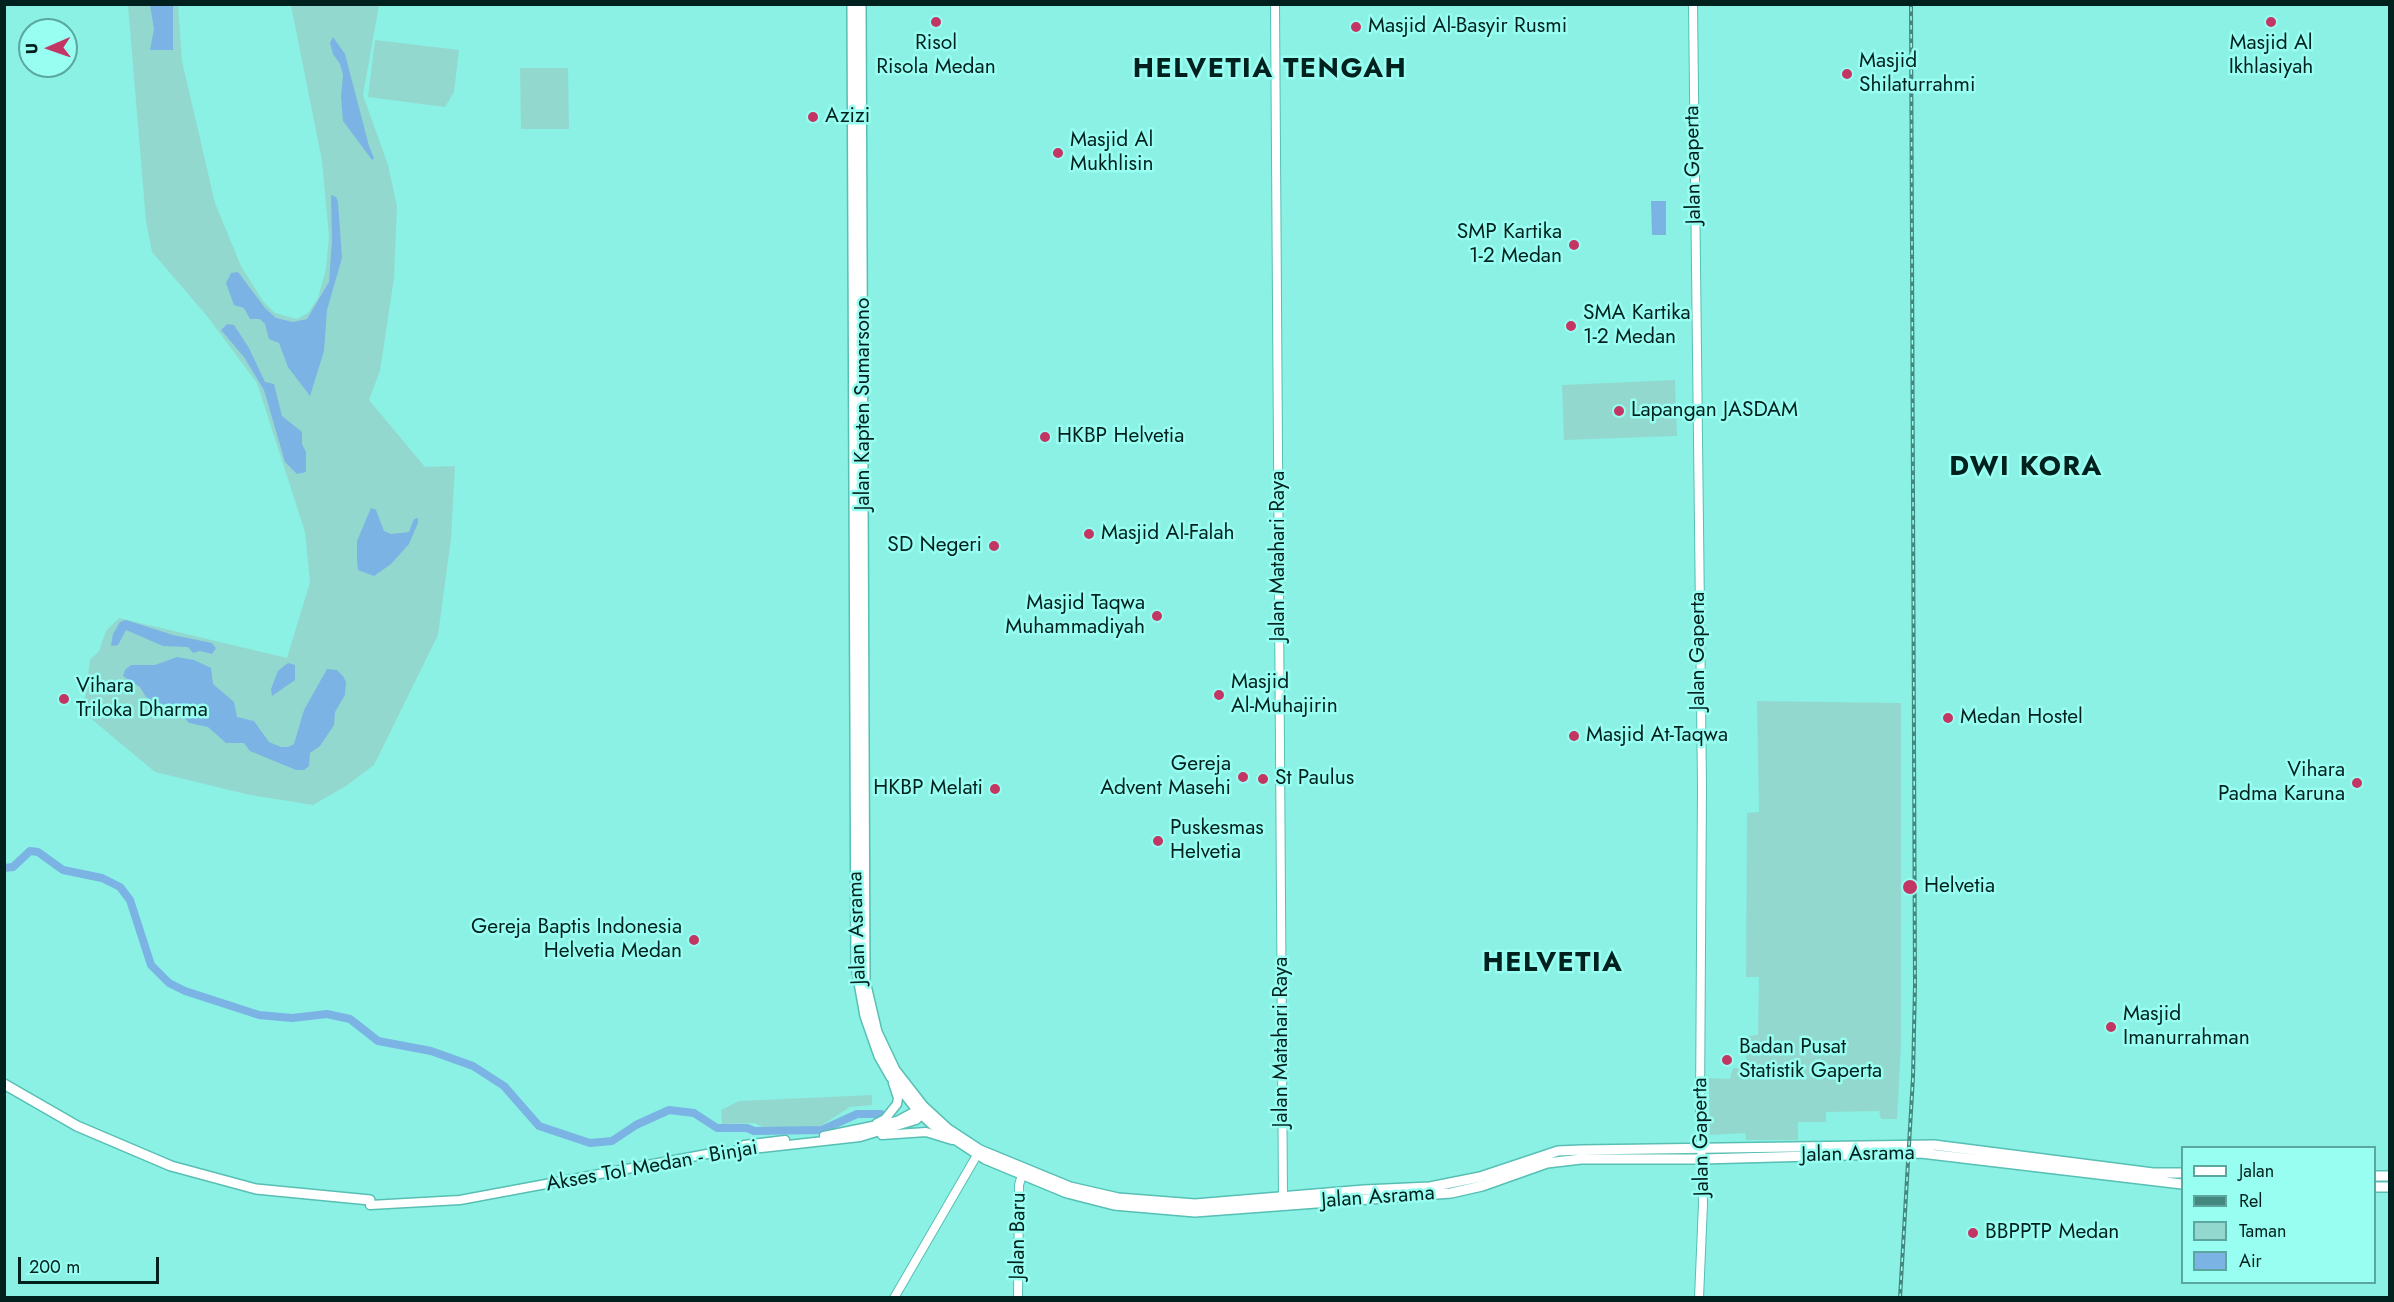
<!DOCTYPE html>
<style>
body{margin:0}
#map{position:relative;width:2394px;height:1302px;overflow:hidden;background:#8af1e4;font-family:Jost,sans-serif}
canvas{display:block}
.frame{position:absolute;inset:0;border:6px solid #00211e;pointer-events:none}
.legend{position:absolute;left:2181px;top:1146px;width:195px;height:138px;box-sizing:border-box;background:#98fef1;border:2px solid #5ba69d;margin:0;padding:8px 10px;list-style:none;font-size:18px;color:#00211e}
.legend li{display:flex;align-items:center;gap:12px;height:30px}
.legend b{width:30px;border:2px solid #5ba69d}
.north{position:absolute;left:18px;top:18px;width:60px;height:60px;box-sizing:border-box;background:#98fef1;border:2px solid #5ba69d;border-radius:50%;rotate:268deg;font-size:16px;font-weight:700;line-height:24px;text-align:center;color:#00211e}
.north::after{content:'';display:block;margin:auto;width:21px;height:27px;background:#c33664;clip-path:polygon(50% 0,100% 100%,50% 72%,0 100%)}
.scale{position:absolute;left:18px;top:1257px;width:141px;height:27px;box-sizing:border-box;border:3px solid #00211e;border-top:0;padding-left:8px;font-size:18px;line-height:21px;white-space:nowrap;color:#00211e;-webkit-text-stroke:4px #98fef1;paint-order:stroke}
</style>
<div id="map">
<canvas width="2394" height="1302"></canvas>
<div class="frame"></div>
<ul class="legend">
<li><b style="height:8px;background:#fff"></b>Jalan</li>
<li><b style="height:8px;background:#44877f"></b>Rel</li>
<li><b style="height:16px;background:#93d8cf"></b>Taman</li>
<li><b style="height:16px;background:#7bb3e4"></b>Air</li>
</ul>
<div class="north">U</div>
<div class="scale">200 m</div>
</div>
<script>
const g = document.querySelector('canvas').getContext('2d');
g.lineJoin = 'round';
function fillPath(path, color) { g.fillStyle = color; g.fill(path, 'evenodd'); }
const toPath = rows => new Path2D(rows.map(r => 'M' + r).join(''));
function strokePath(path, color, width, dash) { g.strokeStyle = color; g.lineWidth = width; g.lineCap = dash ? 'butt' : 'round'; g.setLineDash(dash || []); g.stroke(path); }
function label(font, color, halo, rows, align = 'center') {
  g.font = font + ' Jost,sans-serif'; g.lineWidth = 5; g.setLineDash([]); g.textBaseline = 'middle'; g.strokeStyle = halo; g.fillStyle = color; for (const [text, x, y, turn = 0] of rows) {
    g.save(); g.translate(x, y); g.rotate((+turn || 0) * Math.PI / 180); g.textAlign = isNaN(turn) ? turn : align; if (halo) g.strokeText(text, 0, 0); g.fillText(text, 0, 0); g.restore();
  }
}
const green = toPath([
 [128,5,178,5,182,61,215,203,241,266,263,301,275,313,297,319,308,313,318,298,326,269,329,237,322,161,291,5,379,5,363,95,388,165,397,206,394,278,380,371,369,400,425,467,455,466,451,539,438,635,374,765,346,786,313,805,250,795,155,772,83,712,90,660,99,651,106,631,119,618,287,658,310,582,305,532,257,383,207,316,152,252,146,221],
 [66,31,73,35,75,43,73,50,66,54],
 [375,40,459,50,454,92,445,107,368,97],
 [520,68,568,68,569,129,521,129],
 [1675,380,1677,436,1564,440,1562,385],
 [1757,701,1901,703,1901,1046,1897,1119,1881,1119,1879,1111,1826,1112,1826,1122,1798,1122,1798,1140,1746,1140,1745,1133,1710,1135,1709,1078,1730,1079,1733,1068,1745,1068,1747,1036,1758,1035,1759,977,1746,977,1747,813,1759,812],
 [872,1095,872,1105,850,1107,819,1127,764,1128,755,1123,722,1124,721,1110,739,1101]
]);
const water = toPath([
 [150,5,173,5,173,50,150,50,154,29],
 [333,37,345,54,369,146,374,158,372,160,343,121,341,97,343,75,340,64,333,54,330,43],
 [331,195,336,197,338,202,342,258,327,310,324,351,310,396,288,367,279,343,269,339,265,324,260,319,250,319,244,308,234,305,226,283,231,273,238,272,265,308,276,318,293,322,307,319,329,282,332,241],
 [1651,201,1666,201,1666,235,1652,235],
 [227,324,234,325,249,348,265,382,274,384,282,416,302,432,302,444,306,452,306,472,297,474,285,462,264,390,244,357,221,330],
 [371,508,376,510,384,531,391,534,409,532,414,519,418,518,418,523,409,544,391,564,374,576,358,570,357,559,357,541],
 [126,620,173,635,212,643,216,648,212,654,200,651,193,653,188,647,163,646,126,630,118,645,111,646,113,634,120,622],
 [177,657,194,660,211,668,213,684,234,702,237,717,254,721,269,742,281,747,288,747,294,744,304,710,327,669,337,670,343,676,346,682,345,695,335,712,334,725,320,746,310,753,309,766,304,770,296,770,250,751,244,743,226,743,208,727,189,723,180,712,146,697,140,687,123,676,125,670,131,665,155,665],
 [288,663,295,665,295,680,272,696,271,689,278,671]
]);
const river = toPath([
 [4,868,13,867,30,851,38,852,63,870,102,878,120,887,130,900,151,965,169,983,185,991,259,1015,292,1018,327,1014,350,1019,378,1041,431,1051,473,1066,504,1086,539,1126,590,1143,612,1141,636,1125,669,1110,694,1113,717,1128,747,1128,754,1131,822,1130,857,1114,881,1114]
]);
const secondary = toPath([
 [1275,4,1283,1196],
 [1693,4,1702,787,1700,1107,1703,1204,1699,1298],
 [894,1298,977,1155],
 [1018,1298,1019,1185,1022,1175]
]);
const primary = toPath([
 [877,1123,885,1119,897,1104,898,1098,893,1083],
 [882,1135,926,1132,952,1140],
 [824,1136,897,1121,923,1107],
 [744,1145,785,1140],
 [370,1205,460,1200,707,1154,860,1137,916,1120,927,1110]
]);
const highway = toPath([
 [852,4,856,966,865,1016,879,1056,891,1077,918,1111,933,1125,985,1159,1067,1193,1114,1205,1195,1212,1451,1193,1482,1186,1547,1163,1581,1159,1702,1159,1921,1153,2182,1184],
 [861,4,865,981,877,1032,895,1070,923,1106,948,1129,980,1150,1070,1187,1118,1198,1195,1204,1364,1190,1430,1187,1480,1177,1558,1151,1581,1150,1934,1145,2153,1173,2182,1173],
 [4,1084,77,1126,171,1166,256,1189,370,1200],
 [2374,1176,2390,1176],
 [2374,1187,2390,1187]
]);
const rail = toPath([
 [1900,1298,1913,1077,1915,985,1911,4]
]);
const markers = [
 [936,22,6,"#c33664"],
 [2271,22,6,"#c33664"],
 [1356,27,6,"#c33664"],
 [1847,74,6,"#c33664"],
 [813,117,6,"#c33664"],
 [1058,153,6,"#c33664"],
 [1574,245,6,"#c33664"],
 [1571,326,6,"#c33664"],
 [1619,411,6,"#c33664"],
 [1045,437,6,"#c33664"],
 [1089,534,6,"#c33664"],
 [994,546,6,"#c33664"],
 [1157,616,6,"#c33664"],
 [1219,695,6,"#c33664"],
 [64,699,6,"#c33664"],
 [1948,718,6,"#c33664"],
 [1574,736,6,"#c33664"],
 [1243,777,6,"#c33664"],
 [1263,779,6,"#c33664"],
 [2357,783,6,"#c33664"],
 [995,789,6,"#c33664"],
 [1158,841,6,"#c33664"],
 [1910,887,8,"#c33664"],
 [694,940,6,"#c33664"],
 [2111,1027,6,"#c33664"],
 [1727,1060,6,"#c33664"],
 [1973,1233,6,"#c33664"]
];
const poiNames = [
 ["Masjid Al-Basyir Rusmi",1368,27],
 ["Risol",936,44,"center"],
 ["Risola Medan",936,68,"center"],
 ["Masjid Al",2271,44,"center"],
 ["Ikhlasiyah",2271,68,"center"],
 ["Masjid",1859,62],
 ["Shilaturrahmi",1859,86],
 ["Azizi",825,117],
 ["Masjid Al",1070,141],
 ["Mukhlisin",1070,165],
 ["SMP Kartika",1562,233,"right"],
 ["1-2 Medan",1562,257,"right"],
 ["SMA Kartika",1583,314],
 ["1-2 Medan",1583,338],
 ["Lapangan JASDAM",1631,411],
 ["HKBP Helvetia",1057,437],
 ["Masjid Al-Falah",1101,534],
 ["SD Negeri",982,546,"right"],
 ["Masjid Taqwa",1145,604,"right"],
 ["Muhammadiyah",1145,628,"right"],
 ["Masjid",1231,683],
 ["Al-Muhajirin",1231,707],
 ["Vihara",76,687],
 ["Triloka Dharma",76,711],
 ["Medan Hostel",1960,718],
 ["Masjid At-Taqwa",1586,736],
 ["Gereja",1231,765,"right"],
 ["Advent Masehi",1231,789,"right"],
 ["Vihara",2345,771,"right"],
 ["Padma Karuna",2345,795,"right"],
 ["St Paulus",1275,779],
 ["HKBP Melati",983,789,"right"],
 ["Puskesmas",1170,829],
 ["Helvetia",1170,853],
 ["Helvetia",1924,887],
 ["Gereja Baptis Indonesia",682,928,"right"],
 ["Helvetia Medan",682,952,"right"],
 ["Masjid",2123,1015],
 ["Imanurrahman",2123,1039],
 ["Badan Pusat",1739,1048],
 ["Statistik Gaperta",1739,1072],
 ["BBPPTP Medan",1985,1233]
];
const streetNames = [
 ["Jalan Gaperta",1694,165,-91],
 ["Jalan Kapten Sumarsono",864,404,-90],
 ["Jalan Matahari Raya",1279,556,-90],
 ["Jalan Gaperta",1699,651,-90],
 ["Jalan Asrama",858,928,-92],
 ["Jalan Matahari Raya",1282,1042,-90],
 ["Jalan Gaperta",1702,1137,-91],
 ["Jalan Asrama",1858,1155,-1],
 ["Akses Tol Medan - Binjai",652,1167,-10],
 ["Jalan Asrama",1378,1198,-4],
 ["Jalan Baru",1019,1236,-89]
];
const districtNames = [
 ["HELVETIA TENGAH",1270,70],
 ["DWI KORA",2026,468],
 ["HELVETIA",1553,964]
];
fillPath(green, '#93d8cf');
fillPath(water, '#7bb3e4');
strokePath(river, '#7bb3e4', 8);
strokePath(secondary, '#57bfb4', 10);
strokePath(primary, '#57bfb4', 11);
strokePath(highway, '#57bfb4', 12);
strokePath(secondary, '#fff', 8);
strokePath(primary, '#fff', 8);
strokePath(highway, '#fff', 9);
strokePath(rail, '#44877f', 4);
strokePath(rail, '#98fef1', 1.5, [4.5]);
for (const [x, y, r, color] of markers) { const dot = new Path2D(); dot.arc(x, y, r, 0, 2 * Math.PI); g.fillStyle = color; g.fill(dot); strokePath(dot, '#98fef1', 2); }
label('21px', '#00211e', '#98fef1', poiNames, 'left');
label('21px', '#00211e', '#98fef1', streetNames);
g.letterSpacing = '1.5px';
label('bold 27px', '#00211e', '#98fef1', districtNames);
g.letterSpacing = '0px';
</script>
